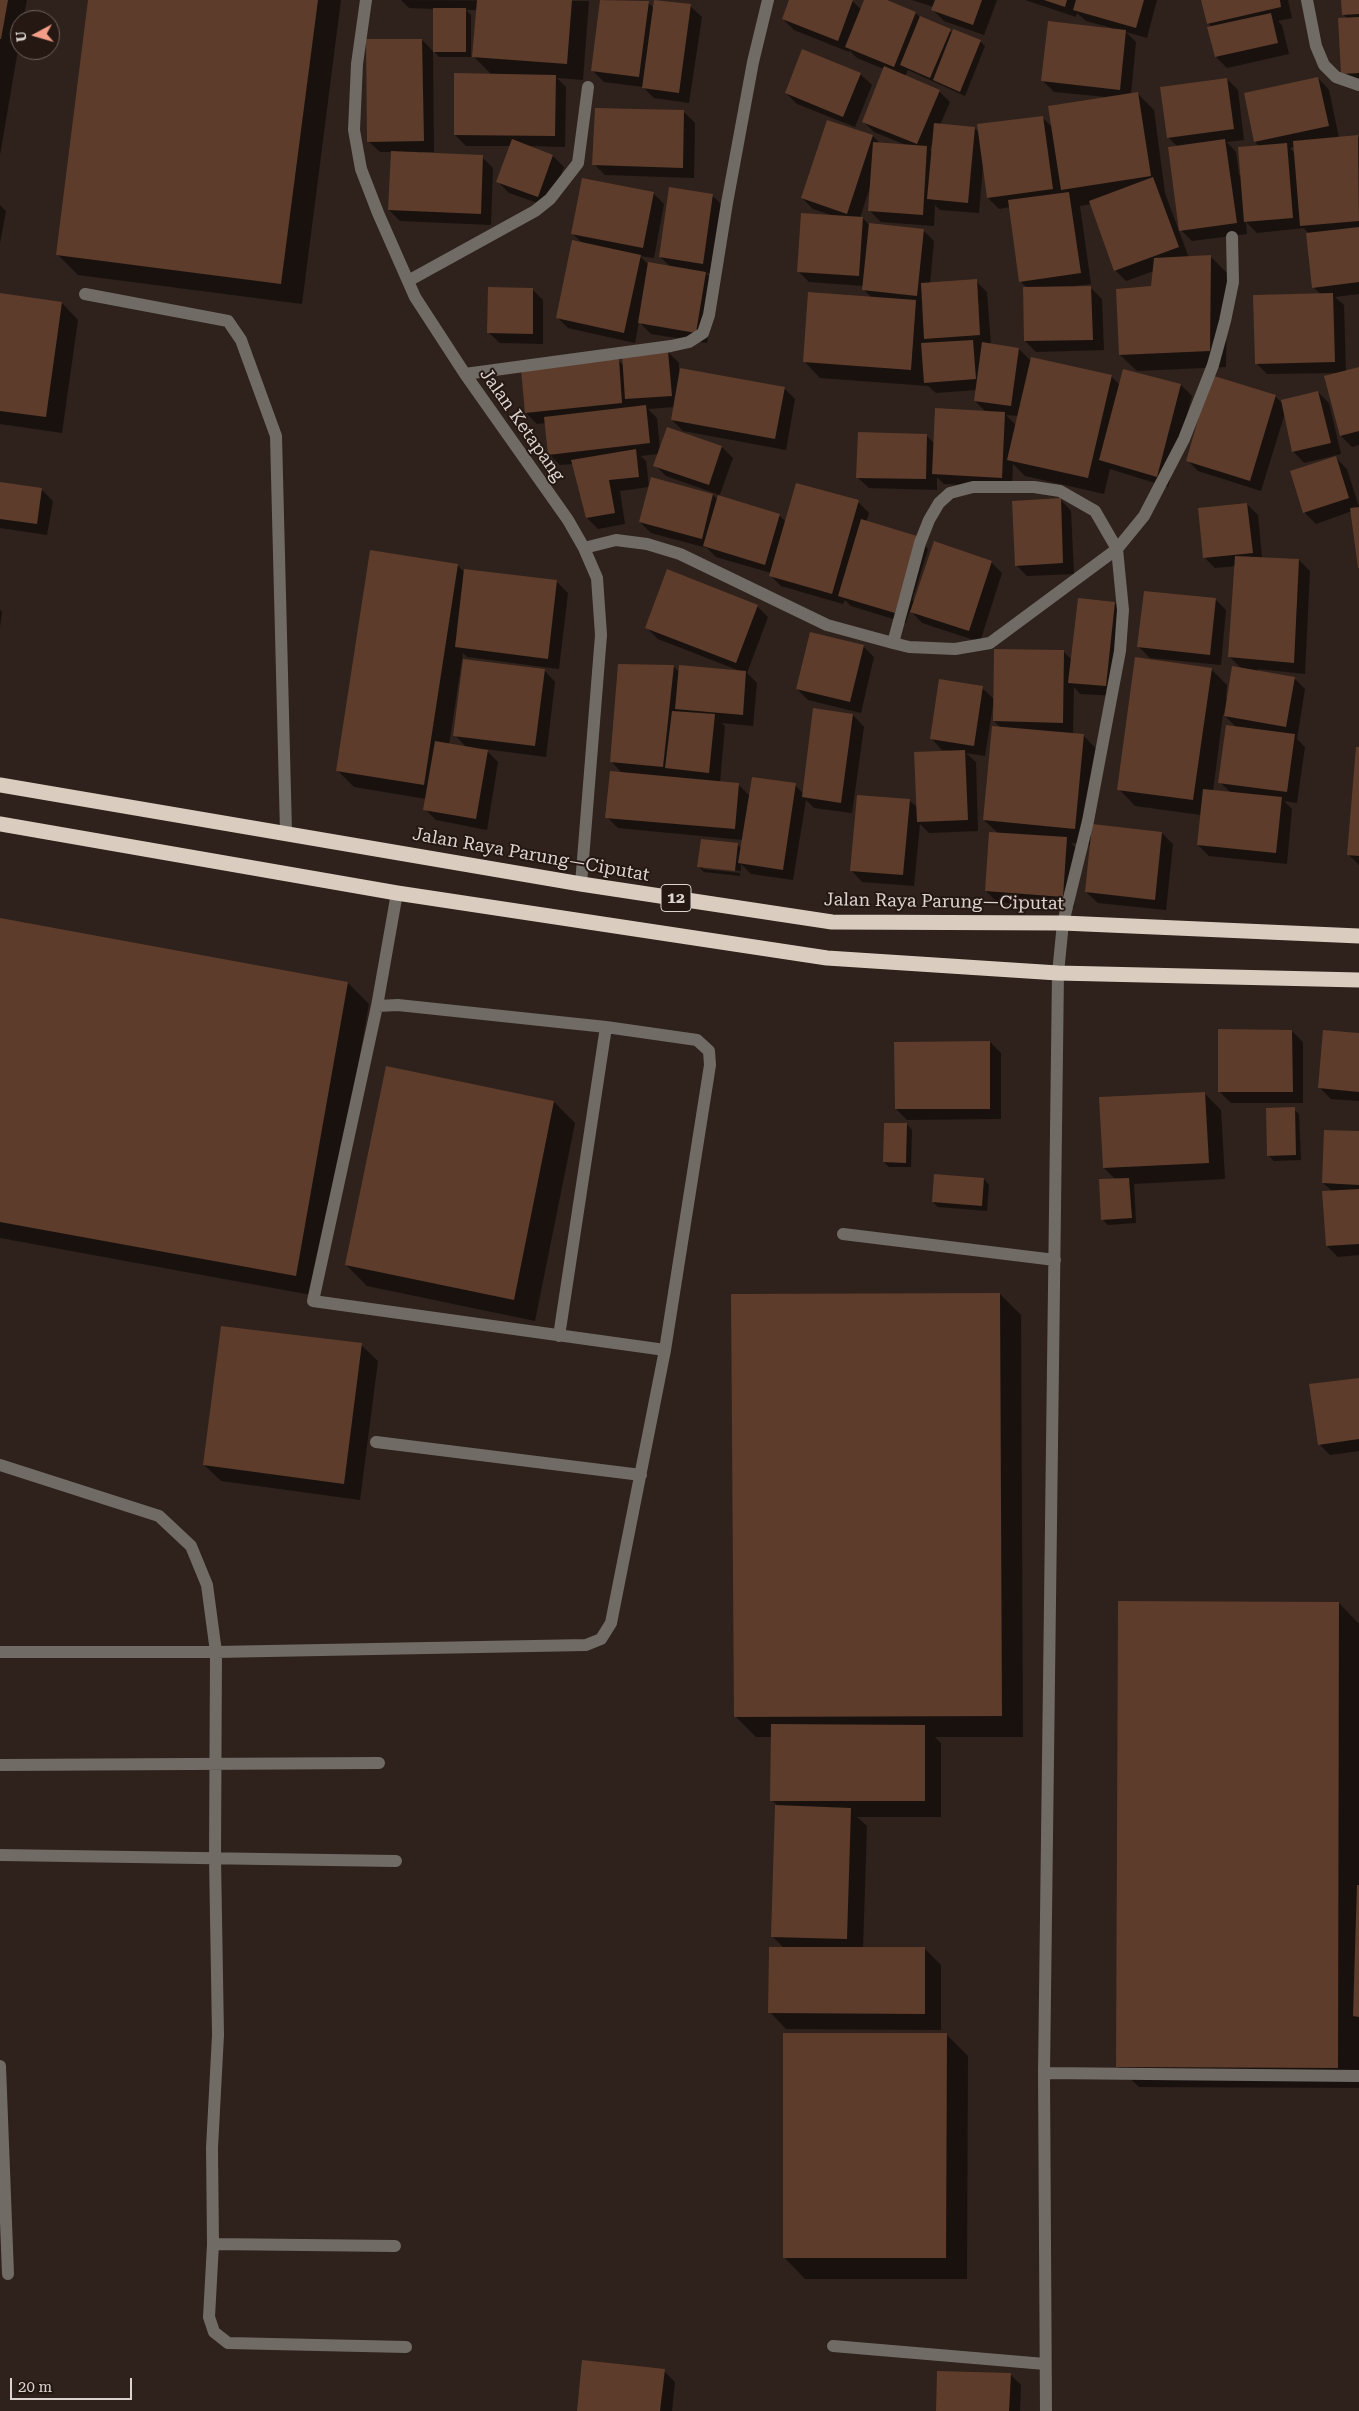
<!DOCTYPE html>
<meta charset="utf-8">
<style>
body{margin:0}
#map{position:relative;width:1359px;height:2411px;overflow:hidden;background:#2f211b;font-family:"Roboto Serif",serif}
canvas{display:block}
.north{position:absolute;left:10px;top:10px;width:50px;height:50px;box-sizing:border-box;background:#251812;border:1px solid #6f635e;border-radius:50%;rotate:264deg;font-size:14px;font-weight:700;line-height:20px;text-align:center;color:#ddd4d0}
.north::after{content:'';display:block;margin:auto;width:18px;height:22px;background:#f49e87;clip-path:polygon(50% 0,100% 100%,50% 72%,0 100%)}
.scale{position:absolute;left:10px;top:2378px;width:122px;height:22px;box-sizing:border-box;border:2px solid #ddd4d0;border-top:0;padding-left:6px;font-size:15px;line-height:18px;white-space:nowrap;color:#ddd4d0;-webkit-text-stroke:4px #251812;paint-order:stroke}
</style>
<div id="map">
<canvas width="1359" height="2411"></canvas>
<div class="north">U</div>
<div class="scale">20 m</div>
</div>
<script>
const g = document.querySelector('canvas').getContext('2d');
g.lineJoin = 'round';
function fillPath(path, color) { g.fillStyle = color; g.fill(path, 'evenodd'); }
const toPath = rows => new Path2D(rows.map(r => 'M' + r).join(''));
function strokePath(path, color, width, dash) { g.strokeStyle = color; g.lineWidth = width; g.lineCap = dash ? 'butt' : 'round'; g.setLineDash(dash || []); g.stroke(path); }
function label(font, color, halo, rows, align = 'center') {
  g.font = font + ' "Roboto Serif",serif'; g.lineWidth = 4; g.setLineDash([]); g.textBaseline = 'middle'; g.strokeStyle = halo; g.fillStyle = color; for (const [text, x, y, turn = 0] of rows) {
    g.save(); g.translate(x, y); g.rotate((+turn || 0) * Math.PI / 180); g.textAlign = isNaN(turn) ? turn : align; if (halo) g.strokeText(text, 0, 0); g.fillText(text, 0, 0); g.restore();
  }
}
const shadow = toPath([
 [0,0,27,0,23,20,20,20,20,38,0,155],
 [89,0,341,0,302,304,78,275,57,254],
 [401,0,589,1,583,80,557,78,566,87,565,147,528,146,553,156,564,167,549,207,509,193,498,182,511,146,466,146,455,135,492,75,474,57,477,10,466,10,471,15,471,57,439,57,434,51,435,9,409,8],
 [601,0,648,3,654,8,690,6,702,17,689,103,654,98,643,87,604,82,593,71],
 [790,0,851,0,861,9,865,0,883,0,915,13,921,18,953,33,980,41,985,46,965,96,908,70,905,76,939,91,950,102,940,125,974,128,980,133,1043,118,1053,128,1106,97,1054,92,1043,81,1112,28,1086,21,1077,13,1076,17,1025,0,1157,0,1147,38,1126,32,1136,42,1131,94,1137,93,1154,110,1165,193,1189,258,1211,257,1227,273,1226,367,1137,371,1120,355,1117,290,1152,287,1154,271,1126,281,1115,270,1091,204,1080,206,1091,284,1075,286,1076,288,1091,288,1102,299,1104,350,1036,352,1025,341,1028,289,1020,281,1010,207,999,209,988,198,983,166,979,213,940,210,935,205,934,226,881,222,870,211,870,187,860,218,863,218,870,226,923,230,934,241,930,284,976,281,987,292,991,345,1019,349,1031,361,1111,376,1120,385,1181,385,1192,396,1168,487,1110,469,1104,494,1025,476,1013,464,1012,488,944,484,937,477,937,490,869,488,857,477,926,435,935,444,986,412,975,401,977,390,936,393,928,386,820,378,804,361,872,298,864,290,864,286,809,282,798,271,834,216,813,209,802,198,873,136,880,144,906,145,874,132,863,121,884,69,857,58,849,50,849,52,794,30,783,19],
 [933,141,933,153,930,150],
 [1006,415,1018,416,1016,425],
 [912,0,997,0,984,35,944,21,933,10,934,7],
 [1203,0,1288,0,1292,18,1278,21,1282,25,1289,54,1227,68,1216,57,1212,27,1208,23],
 [1342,0,1359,0,1359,84,1342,73,1348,19,1343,14],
 [422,40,433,51,434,152,422,152,422,154,482,157,493,168,491,225,400,221,389,210,392,152,380,152,368,141],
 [860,74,872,85,855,127,797,104,786,93],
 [1318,78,1329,90,1339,138,1359,138,1359,294,1335,297,1344,305,1346,372,1359,368,1359,445,1352,447,1341,436,1338,373,1267,374,1256,363,1321,294,1313,287,1309,234,1304,228,1257,233,1246,222,1247,234,1192,241,1181,230,1178,147,1168,137,1227,79,1238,90,1244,140,1227,142,1236,152,1239,175,1241,175,1260,147,1255,142],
 [1294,147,1295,153,1290,148],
 [684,112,695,123,694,178,605,175,594,164],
 [653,193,664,204,654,258,640,256,648,264,671,267,660,257,712,195,723,206,713,274,706,273,717,284,707,343,651,334,639,322,635,343,568,328,557,317,582,243,573,234],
 [0,205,6,211,0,243],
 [532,289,543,300,543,344,500,343,488,332],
 [0,294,62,303,78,320,62,433,0,424],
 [668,352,679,363,679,370,784,388,795,399,786,450,683,431,672,420,674,407,648,409,657,418,660,450,668,428,722,447,733,458,719,497,779,515,786,522,858,502,869,513,866,522,917,537,928,549,912,601,991,562,1002,573,980,642,922,623,910,610,906,623,851,606,845,600,843,604,781,586,770,575,771,573,716,557,707,548,651,533,640,522,713,495,718,500,720,495,666,476,655,465,658,454,641,456,646,461,649,487,620,491,625,524,598,529,587,518,573,464,560,465,549,454,546,423,537,424,526,413,618,360,624,366],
 [1318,392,1329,403,1341,454,1304,463,1293,451,1285,413,1261,491,1198,471,1187,460,1275,396,1283,404],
 [1336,458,1347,469,1359,507,1359,568,1352,511,1316,524,1305,513,1292,472],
 [0,483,42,490,53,501,47,535,0,528],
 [1060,499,1071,511,1074,574,1027,576,1016,565],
 [1247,504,1258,515,1262,558,1299,560,1310,571,1305,674,1258,669,1258,671,1294,678,1305,689,1297,739,1305,747,1297,803,1284,801,1292,809,1287,864,1209,856,1198,845,1201,815,1135,806,1119,789,1211,669,1227,685,1226,698,1228,698,1241,668,1230,657,1236,566,1215,568,1204,557],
 [1223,714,1237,728,1220,782,1231,793,1213,791],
 [457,565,465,573,557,582,568,593,559,669,467,657,463,653,449,745,467,748,455,735,544,670,555,682,546,757,485,749,498,762,487,830,436,820,425,809,426,799,354,787,338,771],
 [1215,599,1226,610,1221,665,1150,658,1139,647],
 [1115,603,1126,614,1117,696,1080,694,1074,687,1073,735,1083,735,1099,752,1093,826,1162,833,1173,844,1166,910,1098,903,1086,892,1091,845,1071,843,1078,850,1074,908,997,902,986,891,999,834,984,820,1001,728,994,721,1063,651,1072,660],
 [757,606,768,617,747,673,757,683,753,726,722,723,725,726,720,782,738,784,750,796,795,785,803,793,853,715,864,727,852,813,814,808,806,800,793,880,751,874,741,864,741,871,703,867,703,869,740,873,740,876,704,872,699,867,737,844,742,849,743,840,618,828,607,817,623,774,611,761,673,666,680,673,740,671,658,639,647,628],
 [0,610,2,612,0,627],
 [863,646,874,657,861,713,808,700,797,689],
 [982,688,994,699,985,756,966,753,976,762,978,831,929,833,920,824,914,886,862,882,851,870,910,801,918,808,950,751,942,750,931,738],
 [1359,748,1359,865,1349,855],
 [0,921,348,983,369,1004,317,1296,0,1238],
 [1292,1031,1303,1042,1303,1103,1231,1103,1220,1092],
 [1359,1034,1359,1101,1331,1099,1320,1088],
 [990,1042,1001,1053,1001,1119,907,1120,896,1109],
 [1205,1094,1221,1110,1225,1179,1134,1184,1136,1223,1108,1225,1103,1220,1116,1180,1104,1168],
 [554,1102,575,1123,535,1321,367,1286,346,1265],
 [1294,1109,1299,1114,1301,1160,1274,1161,1268,1155],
 [907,1124,912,1130,911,1167,889,1167,884,1162],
 [1359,1133,1359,1255,1338,1257,1327,1246,1332,1191,1323,1183],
 [984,1179,989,1185,987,1211,938,1207,933,1202],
 [1000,1294,1021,1315,1023,1737,935,1737,941,1743,941,1817,857,1817,867,1826,863,1948,925,1949,941,1965,941,2030,786,2029,770,2012,784,1948,772,1936,779,1807,772,1800,772,1737,756,1737,735,1716],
 [361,1345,378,1361,360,1500,221,1481,204,1465],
 [1359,1379,1359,1451,1330,1455,1319,1444],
 [1339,1603,1359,1624,1359,2088,1139,2087,1117,2066],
 [947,2035,968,2056,967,2279,805,2279,784,2257],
 [664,2371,675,2382,672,2411,578,2411],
 [1010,2374,1021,2385,1020,2411,937,2411]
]);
const building = toPath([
 [0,0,8,0,1,39,0,39],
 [88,0,318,0,281,284,56,255],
 [477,0,572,0,567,64,472,57],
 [600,0,649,1,639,77,591,71],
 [654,0,691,4,679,93,642,88],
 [789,0,853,0,838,41,782,19],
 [864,0,887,0,916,12,894,67,845,47],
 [935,0,982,0,973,25,931,10],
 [1044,0,1067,0,1065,7],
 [1076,0,1144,0,1136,28,1073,10],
 [1201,0,1280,0,1281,7,1207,24],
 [1341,0,1359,0,1359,14,1342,15],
 [433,8,466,8,466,52,433,52],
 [1271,13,1278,43,1215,57,1207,27],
 [920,16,951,29,930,78,900,65],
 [1359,17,1359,73,1341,74,1338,18],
 [1048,21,1126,30,1120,90,1041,81],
 [953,29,981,40,960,92,933,80],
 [366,39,422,39,424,141,367,142],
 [802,49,861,73,843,117,785,93],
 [884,66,940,90,917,144,862,122],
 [454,73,556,75,555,136,454,135],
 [1318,77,1329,126,1254,142,1244,93],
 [1227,78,1234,129,1167,138,1160,87],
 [1138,92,1151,176,1061,190,1048,106],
 [595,108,684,110,683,168,592,165],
 [1043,116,1053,189,987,198,977,124],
 [827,120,873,135,847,214,801,198],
 [934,123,975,127,968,203,927,199],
 [1358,135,1359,221,1300,226,1293,141],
 [512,139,553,155,538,197,496,182],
 [1225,139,1237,223,1179,231,1168,147],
 [873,142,927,146,923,215,868,211],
 [1287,143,1293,218,1244,222,1238,147],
 [391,151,483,155,481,214,388,210],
 [1153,177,1179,247,1114,271,1089,201],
 [582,178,654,192,643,248,571,234],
 [669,187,713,194,703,264,659,257],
 [1069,192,1081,273,1019,282,1008,200],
 [801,213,863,217,859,276,797,272],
 [869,223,924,229,917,296,862,290],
 [1359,227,1359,282,1312,288,1306,233],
 [572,240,641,255,624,333,556,318],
 [1211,255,1210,351,1119,355,1116,289,1151,286,1154,258],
 [648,262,706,272,696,333,638,323],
 [977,279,980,335,924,339,921,283],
 [1091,286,1093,340,1024,341,1023,287],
 [488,287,533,288,533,334,487,333],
 [808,292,916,300,911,370,803,362],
 [0,293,62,302,46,417,0,411],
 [1333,293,1335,362,1255,364,1253,295],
 [973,340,976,379,924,383,921,343],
 [982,342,1019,348,1011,406,974,401],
 [668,351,672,396,625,399,622,354],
 [1031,357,1112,375,1088,478,1007,460],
 [619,359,622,403,525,413,521,369],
 [1359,367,1359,431,1340,436,1324,376],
 [680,368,785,387,775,439,671,420],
 [1123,369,1181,384,1157,477,1099,460],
 [1211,375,1276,395,1250,481,1186,461],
 [1318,391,1331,443,1292,452,1281,400],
 [646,405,650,443,548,455,544,417],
 [935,408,1005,412,1002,478,932,474],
 [667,427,722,446,709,485,653,466],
 [858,432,927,434,926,479,856,478],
 [636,449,639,477,609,480,615,513,586,518,571,460],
 [1336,456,1349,498,1303,513,1290,471],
 [651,477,713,494,702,539,639,522],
 [0,482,42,488,37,524,0,519],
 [796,483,859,500,832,594,769,576],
 [718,495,780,514,765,565,703,546],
 [1061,498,1063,563,1015,566,1012,501],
 [1247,503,1253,553,1203,558,1198,508],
 [1359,507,1359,568,1358,568,1350,508],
 [861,519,917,536,895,613,838,596],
 [934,541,992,561,969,631,910,612],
 [370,550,458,564,424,785,336,771],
 [1235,556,1299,559,1294,663,1228,657],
 [464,569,557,580,548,659,455,647],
 [667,569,758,605,736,663,645,628],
 [1144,591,1216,598,1210,655,1137,647],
 [1078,598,1115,602,1106,686,1068,683],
 [810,632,864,645,850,702,796,689],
 [994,649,1064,650,1063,723,993,721],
 [1135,657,1212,668,1193,800,1117,790],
 [463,659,545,669,535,746,453,736],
 [618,664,674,665,663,767,610,762],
 [679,665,746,671,743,715,675,709],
 [1232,666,1295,677,1286,727,1224,716],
 [939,679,983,686,974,746,930,739],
 [813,708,853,714,841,803,802,797],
 [672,711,715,714,709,773,665,768],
 [1226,725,1295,734,1287,792,1218,783],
 [992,726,1084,734,1075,829,983,820],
 [435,741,488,750,476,819,423,810],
 [1356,747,1359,747,1359,856,1347,855],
 [965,750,968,820,917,822,914,752],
 [610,771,739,783,735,829,605,818],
 [752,777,796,783,783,870,738,863],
 [1203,789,1282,797,1276,853,1197,845],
 [857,795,910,799,903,875,850,871],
 [1092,824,1162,832,1155,900,1085,892],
 [989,832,1067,837,1063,897,985,891],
 [701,839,738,843,735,871,697,867],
 [0,918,348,982,296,1276,0,1222],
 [1218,1029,1292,1030,1293,1092,1218,1092],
 [1323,1030,1359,1033,1359,1092,1318,1088],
 [990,1041,990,1109,895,1109,894,1042],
 [386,1066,554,1101,514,1300,345,1265],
 [1205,1092,1209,1163,1103,1168,1099,1097],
 [1295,1107,1296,1155,1267,1156,1266,1108],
 [884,1123,907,1123,906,1163,883,1162],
 [1324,1130,1359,1131,1359,1185,1322,1183],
 [934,1174,984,1178,982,1206,932,1202],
 [1129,1178,1132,1218,1101,1220,1099,1179],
 [1359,1189,1359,1244,1326,1246,1322,1191],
 [1000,1293,1002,1716,734,1717,731,1294],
 [221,1326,362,1343,344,1484,203,1465],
 [1359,1378,1359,1439,1318,1445,1309,1384],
 [1118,1601,1339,1602,1338,2068,1116,2067],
 [771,1724,925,1725,925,1801,770,1801],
 [775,1805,851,1808,847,1939,771,1937],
 [1357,1885,1359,1885,1359,2017,1353,2016],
 [769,1947,925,1947,925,2014,768,2013],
 [783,2033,947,2033,946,2258,783,2258],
 [582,2360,665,2369,660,2411,577,2411],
 [937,2371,1011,2373,1009,2411,936,2411]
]);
const minor = toPath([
 [366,0,357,64,354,130,361,169,378,213,415,297,465,374,568,520,584,548,597,578,601,635,581,884],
 [1307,0,1316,46,1324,65,1336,77,1359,85],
 [408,281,535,211,550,199,578,163,588,87],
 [85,294,228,321,241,340,276,436,286,832],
 [465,374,671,346,689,342,703,333,709,315,727,203,753,62,768,0],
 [584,548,616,540,647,544,680,554,827,625,893,643,909,647,955,649,990,643,1117,549,1144,516,1184,439,1213,365,1225,321,1233,282,1232,237],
 [893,643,920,543,929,520,939,503,950,493,973,487,1034,487,1060,491,1095,511,1117,549,1123,610,1120,651,1088,821,1063,923,1058,973,1044,2073,1046,2411],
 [377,1006,397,893],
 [843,1234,1055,1260],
 [559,1336,606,1027],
 [376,1442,641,1475],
 [0,1465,159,1516,191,1546,207,1585,216,1652,215,1858,218,2035,212,2148,213,2244,209,2317,214,2332,228,2343,406,2347],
 [0,1652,216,1652,586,1645,601,1639,611,1623,665,1350,710,1065,709,1051,697,1040,606,1027,398,1005,377,1006,313,1301,665,1350],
 [0,1765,379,1763],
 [0,1855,396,1861],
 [0,2066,8,2274],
 [1044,2073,1359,2076],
 [213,2244,395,2246],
 [833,2346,1045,2364]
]);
const highway = toPath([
 [0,785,581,884,832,922,1063,923,1359,936],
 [0,824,397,893,827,958,1058,973,1359,980]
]);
const shields = [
 [676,898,30]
];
const shieldNames = [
 ["12",676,898]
];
const streetNames = [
 ["Jalan Ketapang",522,425,55],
 ["Jalan Raya Parung—Ciputat",531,855,10],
 ["Jalan Raya Parung—Ciputat",944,902,1]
];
fillPath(shadow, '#0007');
fillPath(building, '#5d3c2b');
strokePath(minor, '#706b65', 12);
strokePath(highway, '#dacdc0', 15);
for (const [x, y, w] of shields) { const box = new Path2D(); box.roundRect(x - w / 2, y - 13.5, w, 27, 4); g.fillStyle = '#251812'; g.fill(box); strokePath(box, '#ddd4d0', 1); }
label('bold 16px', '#ddd4d0', null, shieldNames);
label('18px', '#ddd4d0', '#251812', streetNames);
</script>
